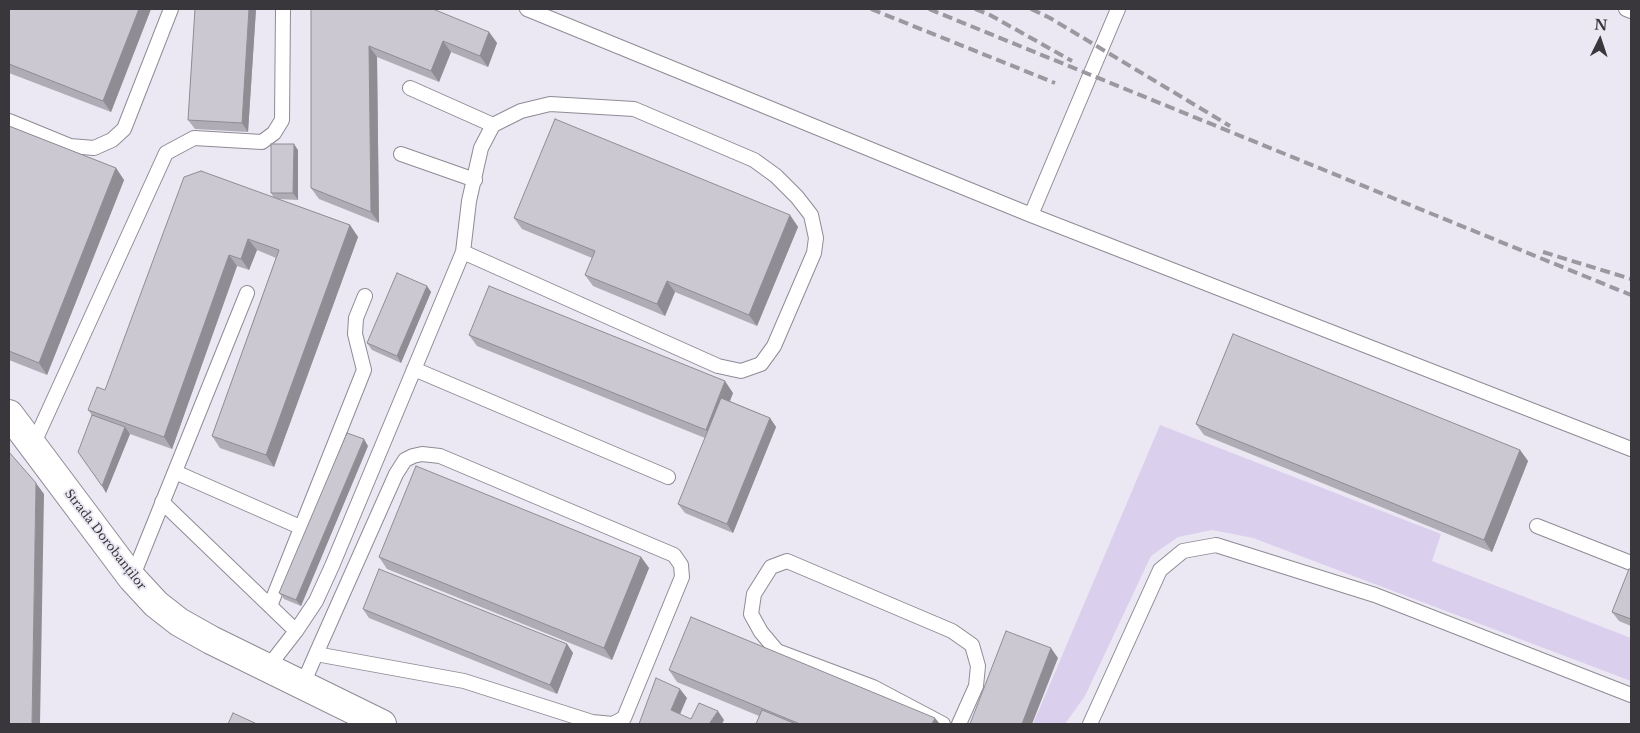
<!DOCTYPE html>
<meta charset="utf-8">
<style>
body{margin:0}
#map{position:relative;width:1640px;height:733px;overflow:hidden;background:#ece8f3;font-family:"Libre Baskerville",serif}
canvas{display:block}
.frame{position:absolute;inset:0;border:10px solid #39373b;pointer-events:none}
.north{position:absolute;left:1575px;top:15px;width:50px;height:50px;-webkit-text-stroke:4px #ece8f3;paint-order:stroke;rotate:4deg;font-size:14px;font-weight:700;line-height:20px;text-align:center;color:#39373b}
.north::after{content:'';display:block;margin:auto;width:18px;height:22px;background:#39373b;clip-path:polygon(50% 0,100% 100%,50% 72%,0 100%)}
</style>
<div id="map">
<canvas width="1640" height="733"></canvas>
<div class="frame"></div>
<div class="north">N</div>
</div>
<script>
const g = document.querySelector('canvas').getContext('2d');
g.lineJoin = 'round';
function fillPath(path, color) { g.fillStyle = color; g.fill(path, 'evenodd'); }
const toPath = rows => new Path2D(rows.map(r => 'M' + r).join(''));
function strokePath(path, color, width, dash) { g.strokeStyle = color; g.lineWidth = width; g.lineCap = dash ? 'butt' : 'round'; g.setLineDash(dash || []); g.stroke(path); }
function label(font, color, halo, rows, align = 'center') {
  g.font = font + ' "Libre Baskerville",serif'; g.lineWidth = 4; g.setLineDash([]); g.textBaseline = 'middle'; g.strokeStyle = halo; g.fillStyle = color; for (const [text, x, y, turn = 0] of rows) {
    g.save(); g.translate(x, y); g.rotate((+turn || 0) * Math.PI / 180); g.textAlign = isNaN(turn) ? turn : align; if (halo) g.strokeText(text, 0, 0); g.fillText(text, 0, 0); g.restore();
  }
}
const green = toPath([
 [1160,425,1441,534,1432,561,1631,638,1631,681,1253,538,1212,530,1178,537,1151,556,1085,696,1065,724,1033,724]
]);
const service = toPath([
 [527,9,1031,215],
 [1118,9,1031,215,1631,449],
 [1626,9,1631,11],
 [410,88,493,125],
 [9,121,70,146,94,148,112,140,124,129,171,9],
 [401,154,475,180],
 [414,369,668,477],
 [33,445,166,153,194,138,262,142,274,133,282,120,283,9],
 [175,472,300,527],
 [162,502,296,631],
 [1537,526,1631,563],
 [132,578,247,293],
 [270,606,364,370,355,334,356,318,365,296],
 [268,667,296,631,316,601,332,566,463,252,469,201,481,148,493,125,521,111,550,104,634,109,754,160,776,176,797,197,811,215,816,238,814,253,774,346,761,364,741,371,718,366,463,252],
 [303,684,316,654,396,474,405,460,413,456,422,454,440,456,674,555,681,565,682,577,624,718,613,724,592,722,464,681,316,654],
 [943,724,873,687,777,651,761,632,751,614,754,594,771,567,787,561,952,631,972,645,978,666,976,686,959,724],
 [1090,724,1160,570,1183,551,1216,545,1375,595,1631,695]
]);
const minor = toPath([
 [9,414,132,578,156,604,179,622,211,640,382,724]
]);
const rail = toPath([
 [871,9,1055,83],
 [929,9,1631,295],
 [975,9,990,15,1072,61],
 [1031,9,1050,18,1230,126],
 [1543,252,1631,279]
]);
const wall = toPath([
 [9,9,151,9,111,112,9,73],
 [195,9,256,9,248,132,195,129,188,120],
 [311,9,489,32,497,43,488,67,451,52,439,82,377,57,379,223,319,199,311,188],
 [9,126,116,168,124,180,47,375,9,360],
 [298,150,298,200,278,199,350,225,358,237,274,467,220,448,212,436,276,258,257,250,249,270,237,266,172,449,130,434,106,493,92,415,88,410,105,390,274,198,271,193],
 [790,215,798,227,757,326,675,292,665,316,593,286,585,275,592,258,522,229,514,218],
 [427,286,431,292,401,363,372,350,367,343],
 [469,335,733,393,730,401,770,418,776,427,733,533,685,513,678,504,705,438,477,346],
 [1196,424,1520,450,1528,461,1492,552,1204,435],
 [368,446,301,606,284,599,279,593],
 [379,557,641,557,649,568,612,660,387,569],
 [1631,569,1631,626,1619,621,1612,612],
 [363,609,567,644,573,653,557,694,369,618],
 [669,670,940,724,756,724,759,716,677,682]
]);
const shadedWall = toPath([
 [139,9,151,9,111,112,103,101],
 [249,9,256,9,248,132,242,123],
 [489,32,497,43,488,67,480,56],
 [443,41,451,52,439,82,431,71],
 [369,46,377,57,379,223,371,212],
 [294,144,298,150,298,200,293,193],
 [116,168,124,180,47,375,39,363],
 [790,215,798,227,757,326,749,315],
 [350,225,358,237,274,467,266,455],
 [248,239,257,250,249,270,241,259],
 [229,255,237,266,172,449,164,437],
 [667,281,675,292,665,316,657,304],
 [427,286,431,292,401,363,397,356],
 [725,381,733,393,714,441,706,430],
 [770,418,776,427,733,533,727,524],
 [125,427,130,434,106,493,102,486],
 [364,439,368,446,301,606,296,600],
 [1520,450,1528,461,1492,552,1484,540],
 [36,483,44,494,40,724,32,724],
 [641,557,649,568,612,660,604,648],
 [567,644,573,653,557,694,550,685],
 [1051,648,1058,658,1032,724,1022,724],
 [680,689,687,698,678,719,671,710],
 [718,711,724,720,722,724,709,724],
 [935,718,940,724,932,724]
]);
const building = toPath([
 [9,9,139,9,103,101,9,64,9,9],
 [195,9,249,9,242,123,188,120,195,9],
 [311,9,433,9,489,32,480,56,443,41,431,71,369,46,371,212,311,188,311,9],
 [555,119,790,215,749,315,667,281,657,304,585,275,595,251,514,218,555,119],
 [9,126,116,168,39,363,9,351,9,126],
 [271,144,294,144,293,193,271,193,271,144],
 [201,171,350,225,266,455,212,436,279,250,248,239,241,259,229,255,164,437,88,410,97,387,105,390,184,177,201,171],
 [397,273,427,286,397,356,367,343,397,273],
 [489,286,725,381,706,430,469,335,489,286],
 [1233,334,1520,450,1484,540,1196,424,1233,334],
 [721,398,770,418,727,524,678,504,721,398],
 [92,415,125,427,102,486,78,452,92,415],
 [347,433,364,439,296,600,279,593,347,433],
 [9,452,36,483,32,724,9,724,9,452],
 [416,466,641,557,604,648,379,557,416,466],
 [379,569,567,644,550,685,363,609,379,569],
 [1629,569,1631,569,1631,619,1612,612,1629,569],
 [691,617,935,718,932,724,800,724,669,670,691,617],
 [1006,631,1051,648,1022,724,970,724,1006,631],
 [656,678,680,689,671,710,691,719,699,703,718,711,709,724,639,724,656,678],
 [762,710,796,724,756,724,762,710],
 [233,713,257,724,228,724,233,713]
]);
const streetNames = [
 ["Strada Dorobanților",105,540,52]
];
fillPath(green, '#dbcfee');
strokePath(service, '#8f8b95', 16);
strokePath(minor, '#8f8b95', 30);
strokePath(service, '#fff', 14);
strokePath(minor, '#fff', 28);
strokePath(rail, '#9b989f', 4, [10, 5]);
fillPath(wall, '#afacb5');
fillPath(shadedWall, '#8f8c93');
fillPath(building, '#ccc8d2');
strokePath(building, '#8f8c93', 1);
label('12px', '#39373b', '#ece8f3', streetNames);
</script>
